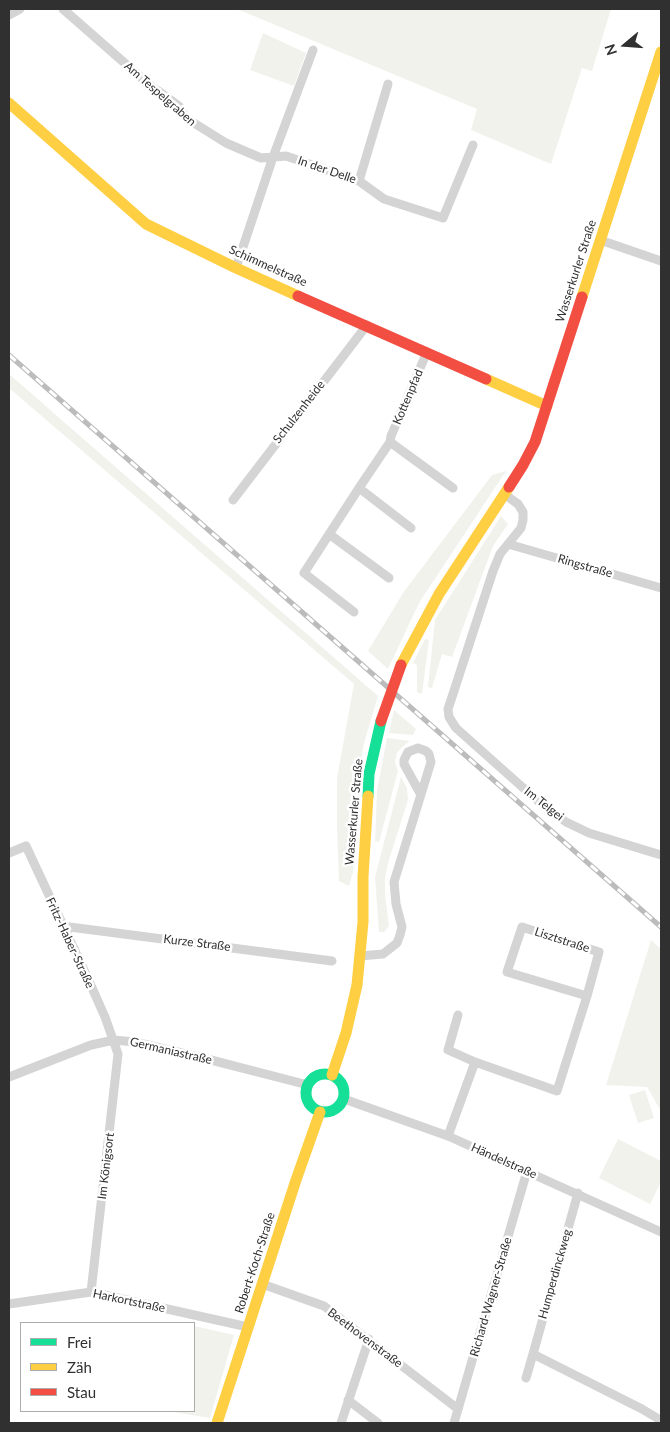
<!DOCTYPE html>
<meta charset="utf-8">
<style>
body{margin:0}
#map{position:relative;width:670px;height:1432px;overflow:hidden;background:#fff;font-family:Lato,sans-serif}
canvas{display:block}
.frame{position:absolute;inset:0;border:10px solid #303030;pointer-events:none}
.legend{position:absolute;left:20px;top:1322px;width:175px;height:90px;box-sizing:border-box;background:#fff;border:1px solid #acacac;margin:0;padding:6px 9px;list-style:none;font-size:15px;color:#303030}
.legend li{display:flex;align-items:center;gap:10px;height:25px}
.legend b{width:25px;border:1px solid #acacac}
.north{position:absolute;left:600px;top:20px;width:50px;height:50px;-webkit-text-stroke:4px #fff;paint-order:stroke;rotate:252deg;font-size:14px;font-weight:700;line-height:20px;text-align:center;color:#303030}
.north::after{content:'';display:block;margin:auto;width:18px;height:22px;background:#303030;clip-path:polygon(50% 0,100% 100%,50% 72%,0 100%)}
</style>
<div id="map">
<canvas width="670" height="1432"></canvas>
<div class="frame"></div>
<ul class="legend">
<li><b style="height:6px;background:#16e098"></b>Frei</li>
<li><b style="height:6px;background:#ffcf43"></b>Zäh</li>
<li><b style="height:6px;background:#f24e42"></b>Stau</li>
</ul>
<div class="north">N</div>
</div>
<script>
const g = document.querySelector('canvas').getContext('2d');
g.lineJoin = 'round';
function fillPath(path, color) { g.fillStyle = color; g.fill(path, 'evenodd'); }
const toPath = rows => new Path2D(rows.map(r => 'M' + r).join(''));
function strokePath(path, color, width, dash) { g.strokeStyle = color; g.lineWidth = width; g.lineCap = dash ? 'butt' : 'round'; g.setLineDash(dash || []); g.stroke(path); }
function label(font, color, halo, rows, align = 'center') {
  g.font = font + ' Lato,sans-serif'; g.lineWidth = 5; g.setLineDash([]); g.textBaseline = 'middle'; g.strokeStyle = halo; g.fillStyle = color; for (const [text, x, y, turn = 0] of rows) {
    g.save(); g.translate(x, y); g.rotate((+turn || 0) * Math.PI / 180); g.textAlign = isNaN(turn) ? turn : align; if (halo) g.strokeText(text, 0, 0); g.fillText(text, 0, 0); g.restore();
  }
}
const green = toPath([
 [237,9,611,9,592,71,582,68,551,164,471,130,477,109],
 [263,33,306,53,294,86,250,70],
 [9,374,378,696,364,743,356,789,353,872,349,886,339,881,337,828,337,778,354,684,9,388],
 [506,471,419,603,388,669,368,651,403,593,492,475],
 [501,516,508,524,493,546,452,657,442,654,432,688,428,687,435,620],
 [425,639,429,640,422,694,417,692,417,665,413,663],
 [394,710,416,729,413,735,389,733],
 [387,738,410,741,403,746,397,753,395,762,398,771,379,842,375,841,377,791],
 [401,777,407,788,408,800,388,863,385,878,385,895,389,926,384,932,379,932,375,877],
 [651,940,661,949,661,1111,647,1087,606,1085],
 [645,1090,654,1118,638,1123,629,1095],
 [618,1139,661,1161,661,1182,650,1204,599,1178],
 [194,1326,234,1335,210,1418,167,1411,194,1411]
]);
const street = toPath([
 [63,9,152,87,160,92,179,106,186,118,226,143,261,158,286,156,359,181,384,199,443,218,473,145],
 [9,15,20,9],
 [359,181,388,84],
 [600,240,661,261],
 [236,268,273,157,313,50],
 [390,442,453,488],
 [359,488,411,528],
 [504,494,518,504,523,512,523,520,521,528,500,554,493,571,452,697,448,709,449,717,456,728,539,802,566,822,589,833,661,855],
 [233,500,367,325],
 [329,534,389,578],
 [508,544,661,588],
 [354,612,304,573,359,488,390,442,391,436,427,352],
 [9,853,26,846,89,981,105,1017,118,1054,91,1292],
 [62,926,332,961],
 [360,956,383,954,397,943,400,935,402,927,396,904,394,882,431,762,429,754,426,751,418,748,408,752,404,760,404,764,421,795],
 [458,1015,448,1050,475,1062],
 [9,1077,91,1045,114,1040,135,1042,211,1060,308,1085],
 [344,1099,448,1136,661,1232],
 [448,1136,475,1062,557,1091,587,996,599,952,522,927,507,972,587,996],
 [578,1193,533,1354,642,1409,657,1418],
 [262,1284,324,1306,458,1409],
 [9,1304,91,1292,248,1327],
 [526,1378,533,1354],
 [348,1400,378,1423],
 [341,1423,369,1339],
 [454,1423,527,1171]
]);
const fast = toPath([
 [368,796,369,774,381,721],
 '306 1093a19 19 0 1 1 38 0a19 19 0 1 1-38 0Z'
]);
const slow = toPath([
 [9,103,146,224,236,268,298,296],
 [582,297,661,52],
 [486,379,547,406],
 [401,665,439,594,509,487],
 [332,1075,346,1033,357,985,363,922,363,877,368,796],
 [217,1423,296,1180,320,1112]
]);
const jam = toPath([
 [298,296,486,379],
 [509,487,523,465,535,442,582,297]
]);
const rail = toPath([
 [9,355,661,927]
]);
const jamBridge = toPath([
 [381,721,401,665]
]);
const streetNames = [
 ["Am Tespelgraben",160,94,41],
 ["In der Delle",327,170,19],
 ["Schimmelstraße",268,266,24],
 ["Wasserkurler Straße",576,271,-72],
 ["Kottenpfad",408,397,-67],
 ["Schulzenheide",299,412,-52],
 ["Ringstraße",585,566,16],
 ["Im Telgei",544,804,38],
 ["Wasserkurler Straße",354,812,-85],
 ["Lisztstraße",562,940,18],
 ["Fritz-Haber-Straße",70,943,65],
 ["Kurze Straße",197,943,7],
 ["Germaniastraße",171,1051,13],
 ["Händelstraße",504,1161,24],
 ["Im Königsort",106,1166,-83],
 ["Robert-Koch-Straße",255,1263,-72],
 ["Humperdinckweg",555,1274,-74],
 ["Richard-Wagner-Straße",491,1297,-74],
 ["Harkortstraße",129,1301,12],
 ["Beethovenstraße",365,1338,37]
];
fillPath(green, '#f1f2ec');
strokePath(street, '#d4d4d4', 9);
strokePath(fast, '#16e098', 11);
strokePath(slow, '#ffcf43', 11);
strokePath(jam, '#f24e42', 11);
strokePath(rail, '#bcbcbc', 5);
strokePath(rail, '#fff', 3, [9]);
strokePath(jamBridge, '#f24e42', 11);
label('12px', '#303030', '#fff', streetNames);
</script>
